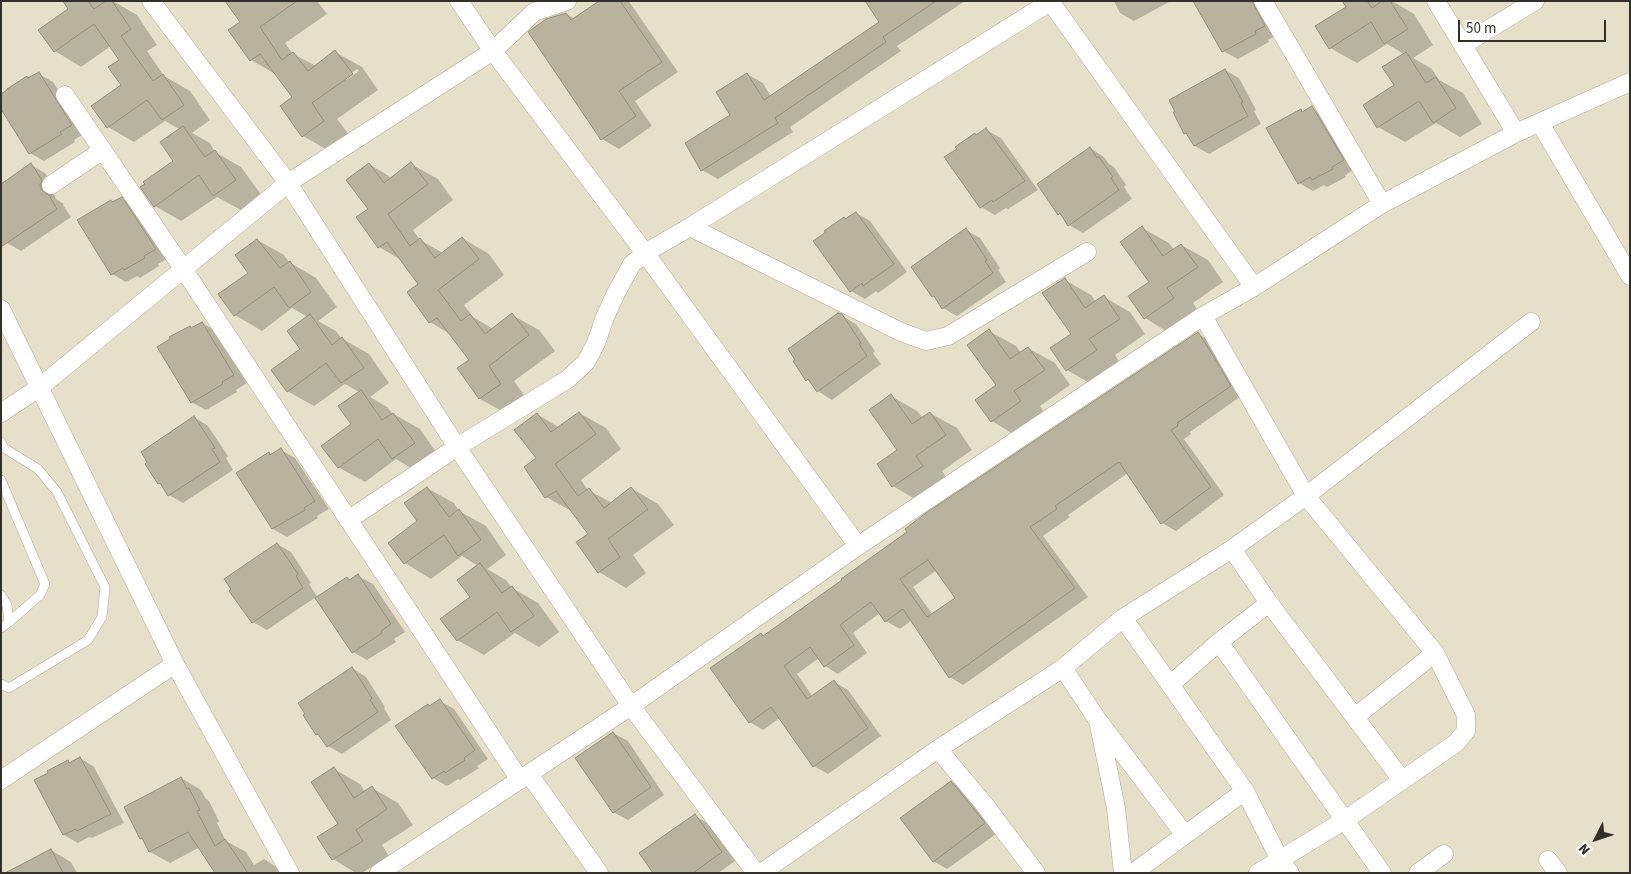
<!DOCTYPE html>
<style>
body{margin:0}
#map{position:relative;width:1631px;height:874px;overflow:hidden;background:#e6dfca;font-family:"Source Sans 3",sans-serif}
canvas{display:block}
.frame{position:absolute;inset:0;border:2px solid #323028;pointer-events:none}
.north{position:absolute;left:1571px;top:814px;width:50px;height:50px;-webkit-text-stroke:4px #fff;paint-order:stroke;rotate:229deg;font-size:14px;font-weight:700;line-height:20px;text-align:center;color:#323028}
.north::after{content:'';display:block;margin:auto;width:18px;height:22px;background:#323028;clip-path:polygon(50% 0,100% 100%,50% 72%,0 100%)}
.scale{position:absolute;left:1458px;top:20px;width:148px;height:22px;box-sizing:border-box;border:2px solid #323028;border-top:0;padding-left:6px;font-size:15px;line-height:18px;white-space:nowrap;color:#323028;-webkit-text-stroke:4px #fff;paint-order:stroke}
</style>
<div id="map">
<canvas width="1631" height="874"></canvas>
<div class="frame"></div>
<div class="north">N</div>
<div class="scale">50 m</div>
</div>
<script>
const g = document.querySelector('canvas').getContext('2d');
g.lineJoin = 'round';
function fillPath(path, color) { g.fillStyle = color; g.fill(path, 'evenodd'); }
const toPath = rows => new Path2D(rows.map(r => 'M' + r).join(''));
function strokePath(path, color, width, dash) { g.strokeStyle = color; g.lineWidth = width; g.lineCap = dash ? 'butt' : 'round'; g.setLineDash(dash || []); g.stroke(path); }
const shadow = toPath([
 [64,1,113,1,137,15,157,45,147,51,164,76,190,91,210,120,192,133,210,143,215,152,241,167,262,196,241,210,217,197,181,221,155,206,175,161,181,130,165,121,134,142,108,127,123,85,120,60,111,46,81,67,55,51,70,10],
 [226,1,317,1,327,14,285,43,293,54,316,66,335,52,362,67,378,90,337,119,350,136,329,151,303,136,294,97,277,75,251,60,241,22],
 [357,69,359,71,346,80,345,79,349,75],
 [601,1,628,1,630,3,678,72,635,101,652,126,619,149,602,139,566,14,575,19],
 [867,1,965,1,897,46,901,51,790,127,793,132,718,179,702,170,732,115,747,74,763,83,771,97,880,22],
 [1114,1,1171,1,1134,21,1120,13],
 [1194,1,1260,1,1279,34,1268,40,1269,42,1238,59,1223,51],
 [1344,1,1392,1,1414,14,1433,45,1413,58,1432,69,1439,80,1463,93,1482,124,1460,137,1436,123,1405,142,1378,127,1396,86,1404,54,1387,44,1357,63,1330,48,1347,7],
 [1225,70,1239,78,1256,110,1254,111,1261,124,1209,154,1195,146,1189,135,1185,133],
 [39,74,53,82,85,133,74,140,75,142,44,161,30,153,30,79],
 [1312,108,1326,116,1357,168,1345,175,1346,177,1327,187,1324,185,1313,191,1299,183,1301,111,1303,112],
 [986,130,1001,138,1038,190,1008,209,1006,208,995,215,981,207,977,136],
 [1090,148,1104,157,1109,164,1114,167,1126,185,1124,187,1132,199,1083,233,1069,225,1063,216,1059,214],
 [369,164,392,178,411,164,438,179,453,200,413,230,420,240,443,253,462,238,489,254,504,275,464,305,473,317,493,329,512,315,539,330,555,351,514,381,527,399,507,414,480,399,459,369,471,360,452,335,430,322,420,284,403,261,379,247,369,209],
 [31,165,45,173,55,189,54,194,56,199,64,204,63,205,71,217,21,251,7,243],
 [122,199,136,207,169,258,158,264,159,266,140,278,137,276,126,282,112,274,113,203],
 [856,213,870,221,907,272,878,293,876,291,865,299,851,291,844,218,846,220],
 [1142,228,1169,243,1174,250,1181,245,1208,260,1223,282,1193,303,1200,314,1171,334,1145,318,1150,283],
 [966,230,980,238,1000,268,998,270,1006,282,957,316,943,308,937,299,933,296],
 [257,240,284,255,289,262,316,278,337,307,318,321,336,331,341,338,369,354,389,383,370,397,387,407,392,413,420,429,440,458,419,473,396,459,365,482,338,467,353,424,359,392,345,384,314,406,287,391,302,349,308,317,292,308,262,331,235,315,220,295,249,273],
 [1065,280,1091,295,1096,302,1104,297,1130,312,1145,334,1115,355,1122,366,1093,385,1067,370,1073,334],
 [838,314,856,324,875,351,873,353,881,364,832,400,818,391,812,382,807,380,795,361],
 [202,323,216,331,247,383,236,390,237,392,206,410,191,402,190,327,192,328],
 [989,331,1016,346,1021,353,1028,348,1055,363,1070,385,1040,406,1047,417,1018,437,992,421,997,386],
 [1198,334,1212,342,1244,394,1190,432,1191,434,1184,439,1224,495,1176,531,1162,523,1128,473,1068,515,1070,517,1043,536,1088,597,963,685,950,677,912,620,900,629,886,621,880,613,853,633,867,653,838,674,825,666,819,658,797,674,813,697,834,682,848,690,881,736,828,774,814,766,780,718,763,730,750,722,761,634,764,636],
 [937,570,957,598,933,615,913,587],
 [891,396,917,411,923,418,930,413,957,428,972,450,942,471,949,482,920,502,893,486,879,465,899,451],
 [579,413,606,428,621,449,581,480,588,490,612,503,631,488,658,504,674,525,633,555,646,573,626,588,599,572,578,542,590,534,573,512,546,497,537,458,537,414,560,428],
 [194,417,208,426,228,456,226,458,233,470,183,503,169,495,163,485,159,483],
 [281,450,295,458,329,509,317,516,318,518,287,537,273,529,237,474,269,454,272,455],
 [427,488,454,503,459,511,486,526,506,555,487,569,506,580,512,588,538,603,559,632,539,647,515,633,484,655,457,640,472,598,478,566,462,556,431,579,405,563,419,521],
 [277,544,291,552,311,583,309,584,318,598,358,576,373,584,405,632,394,639,396,642,367,660,353,652,316,597,267,630,253,622],
 [352,668,366,677,385,707,384,708,391,720,342,754,328,746,322,737,317,734,305,715],
 [440,701,454,709,488,759,477,766,479,768,460,780,458,779,447,786,433,778,430,707],
 [613,733,628,741,664,795,628,820,613,812],
 [80,758,94,767,124,823,92,838,89,837,78,843,64,835,68,762,70,763],
 [334,769,360,784,365,792,372,788,398,803,413,825,382,845,389,856,362,873,356,873,333,859,340,824],
 [181,778,201,790,206,799,209,801,219,821,217,823,226,841,246,852,254,865,264,859,285,873,217,873,200,847,170,863,150,852,144,841,141,839],
 [951,782,965,790,999,832,947,869,933,861],
 [695,816,709,824,735,861,718,873,655,873],
 [51,850,71,862,77,873,8,873]
]);
const building = toPath([
 [63,1,88,1,94,9,106,1,112,1,131,29,121,36,153,81,163,74,184,105,162,120,147,100,107,128,91,106,121,85,108,67,119,60,94,24,54,52,38,30,68,9,63,1],
 [225,1,297,1,260,27,282,60,293,52,308,71,335,50,353,74,312,103,324,121,302,137,280,106,292,97,260,54,250,61,228,30,240,22,225,1],
 [599,1,620,1,662,62,619,91,636,116,601,140,528,32,546,19,566,13,571,20,599,1],
 [865,1,936,1,883,37,886,42,775,118,778,123,701,171,685,143,730,115,716,92,747,73,764,100,879,22,865,1],
 [1193,1,1252,1,1265,26,1255,31,1256,34,1222,52,1193,1],
 [1342,1,1367,1,1372,8,1382,1,1390,1,1408,29,1384,44,1371,22,1329,49,1315,26,1346,7,1342,1],
 [1406,52,1426,83,1436,77,1456,108,1433,123,1419,101,1377,128,1363,105,1394,85,1382,67,1406,52],
 [1225,69,1243,102,1241,103,1248,116,1194,146,1186,133,1184,134,1173,112,1175,112,1169,100,1225,69],
 [39,72,72,125,60,132,62,134,29,154,1,109,1,94,7,90,7,89,27,76,28,78,39,72],
 [1312,106,1344,160,1332,167,1333,169,1312,180,1310,177,1298,184,1266,128,1301,109,1302,112,1312,106],
 [183,126,205,157,215,150,236,180,213,196,199,175,154,207,140,187,145,184,143,182,173,161,160,142,183,126],
 [986,128,1025,181,993,202,992,200,980,208,944,157,957,149,955,147,975,133,976,135,986,128],
 [1090,147,1097,158,1099,157,1113,177,1111,178,1119,190,1068,226,1060,213,1058,215,1037,184,1090,147],
 [411,162,428,184,388,214,410,246,420,238,435,258,462,237,479,259,438,290,461,321,470,314,485,334,512,313,529,335,489,366,501,384,479,399,457,368,469,360,437,318,429,323,407,292,418,284,387,242,378,248,356,217,368,209,346,180,369,163,384,183,411,162],
 [31,163,42,180,40,185,42,190,46,194,52,196,50,197,57,209,1,247,1,184,31,163],
 [122,197,156,249,144,256,145,258,124,270,123,268,111,275,77,220,111,200,112,202,122,197],
 [856,212,894,264,863,286,862,283,850,292,813,241,826,232,824,231,844,217,845,219,856,212],
 [1142,226,1163,256,1181,244,1198,267,1167,288,1174,298,1144,319,1128,296,1149,282,1120,242,1142,226],
 [966,228,987,260,985,261,993,273,942,309,934,296,932,297,911,267,966,228],
 [257,239,280,268,290,261,311,292,289,308,274,287,234,316,218,294,248,273,235,255,257,239],
 [1065,278,1085,308,1104,295,1120,319,1089,339,1097,350,1066,371,1050,348,1071,334,1042,293,1065,278],
 [838,313,842,314,861,343,859,344,867,356,817,392,808,379,806,381,793,361,795,360,788,349,838,313],
 [310,314,332,345,342,337,364,368,341,383,326,363,287,392,271,370,300,349,287,331,310,314],
 [202,322,234,375,222,382,223,384,191,403,157,347,170,339,169,337,190,326,191,328,202,322],
 [989,329,1010,359,1028,347,1045,370,1014,391,1021,401,991,422,975,400,996,385,967,345,989,329],
 [1198,332,1211,352,1231,386,1177,423,1178,426,1171,430,1211,487,1161,524,1119,462,1055,506,1057,509,1030,527,1075,588,949,678,903,609,885,622,871,602,840,625,854,645,824,667,810,647,784,666,807,699,834,680,868,728,813,767,771,707,749,723,710,668,761,633,763,636,842,580,841,579,907,532,905,529,926,513,1198,332],
 [928,560,955,598,927,617,900,579,928,560],
 [361,390,382,420,393,413,415,443,392,459,378,439,338,468,321,446,351,424,338,406,361,390],
 [891,394,912,424,930,412,946,435,916,456,923,466,892,487,877,464,897,450,869,410,891,394],
 [579,412,596,434,555,464,578,496,589,488,604,508,631,487,648,509,608,539,620,557,598,573,576,542,588,534,556,491,545,498,524,467,536,458,514,430,537,413,551,432,579,412],
 [194,416,215,448,212,449,220,462,168,496,160,483,158,484,145,464,147,462,141,452,194,416],
 [281,448,315,501,304,508,305,510,272,529,236,473,269,452,270,455,281,448],
 [427,487,449,517,459,509,481,540,458,556,444,535,404,564,388,543,417,521,404,503,427,487],
 [277,543,298,574,296,576,303,588,252,623,229,591,231,589,224,579,277,543],
 [480,563,502,593,512,586,534,616,511,632,497,612,457,641,440,619,470,597,457,580,480,563],
 [358,574,391,624,381,631,382,633,352,653,315,598,347,577,349,580,358,574],
 [352,667,372,698,370,700,378,712,327,747,318,734,316,735,303,715,305,714,298,703,352,667],
 [440,699,475,750,464,758,465,760,445,773,444,771,432,779,395,726,428,704,429,706,440,699],
 [613,732,651,787,613,813,575,758,613,732],
 [80,757,111,814,77,831,76,829,63,835,34,780,48,773,47,771,68,760,69,763,80,757],
 [334,767,354,798,372,786,387,809,356,830,363,841,332,860,317,837,338,824,311,782,334,767],
 [181,777,187,789,189,788,200,810,197,811,215,846,225,839,248,873,215,873,188,832,149,852,142,838,140,839,124,807,181,777],
 [951,781,985,823,933,862,900,818,951,781],
 [695,814,722,852,693,873,653,873,639,853,695,814],
 [51,849,63,873,5,873,51,849]
]);
const lane = toPath([
 [1,442,4,448,38,469,57,492,105,587,102,617,88,640,9,688,1,684],
 [1,480,45,584,40,595,9,622],
 [1,595,7,605,9,622,1,628]
]);
const street = toPath([
 [151,1,288,183,457,447,631,706,756,873],
 [459,1,493,51,645,253,858,546],
 [1050,1,1254,287],
 [1263,1,1382,204],
 [1436,1,1516,133],
 [1463,45,1535,1],
 [65,95,184,270,520,780],
 [1540,123,1630,276],
 [51,185,103,150],
 [690,227,901,332,926,341,948,336,1087,252],
 [1,309,175,664,290,873],
 [1203,316,1306,496,1435,653,1466,715,1466,731,1456,743,1345,820,1258,873],
 [1,413,40,387,288,183,493,51,534,12,567,1],
 [348,520,457,447,568,379,586,362,596,343,605,317,616,293,632,264,645,253,690,227,1050,2],
 [1232,549,1269,603,1402,780],
 [1123,618,1245,791,1280,860,1290,873],
 [1219,642,1382,873],
 [1063,668,1097,719,1185,835],
 [1171,684,1219,642,1269,603],
 [1355,717,1435,653],
 [1099,725,1116,808,1123,873],
 [938,749,984,804,1036,873],
 [529,774,599,873],
 [1,780,175,664],
 [1548,860,1558,873],
 [379,873,631,706,858,546,1203,316,1254,287,1382,204,1516,133,1630,82],
 [761,873,938,749,1063,668,1123,618,1232,549,1306,496,1531,322],
 [1133,873,1245,791],
 [1418,873,1444,854]
]);
fillPath(shadow, '#0003');
fillPath(building, '#b9b29e');
strokePath(building, '#968f7c', 1);
strokePath(lane, '#afa895', 10);
strokePath(street, '#afa895', 19);
strokePath(lane, '#fff', 9);
strokePath(street, '#fff', 18);
</script>
